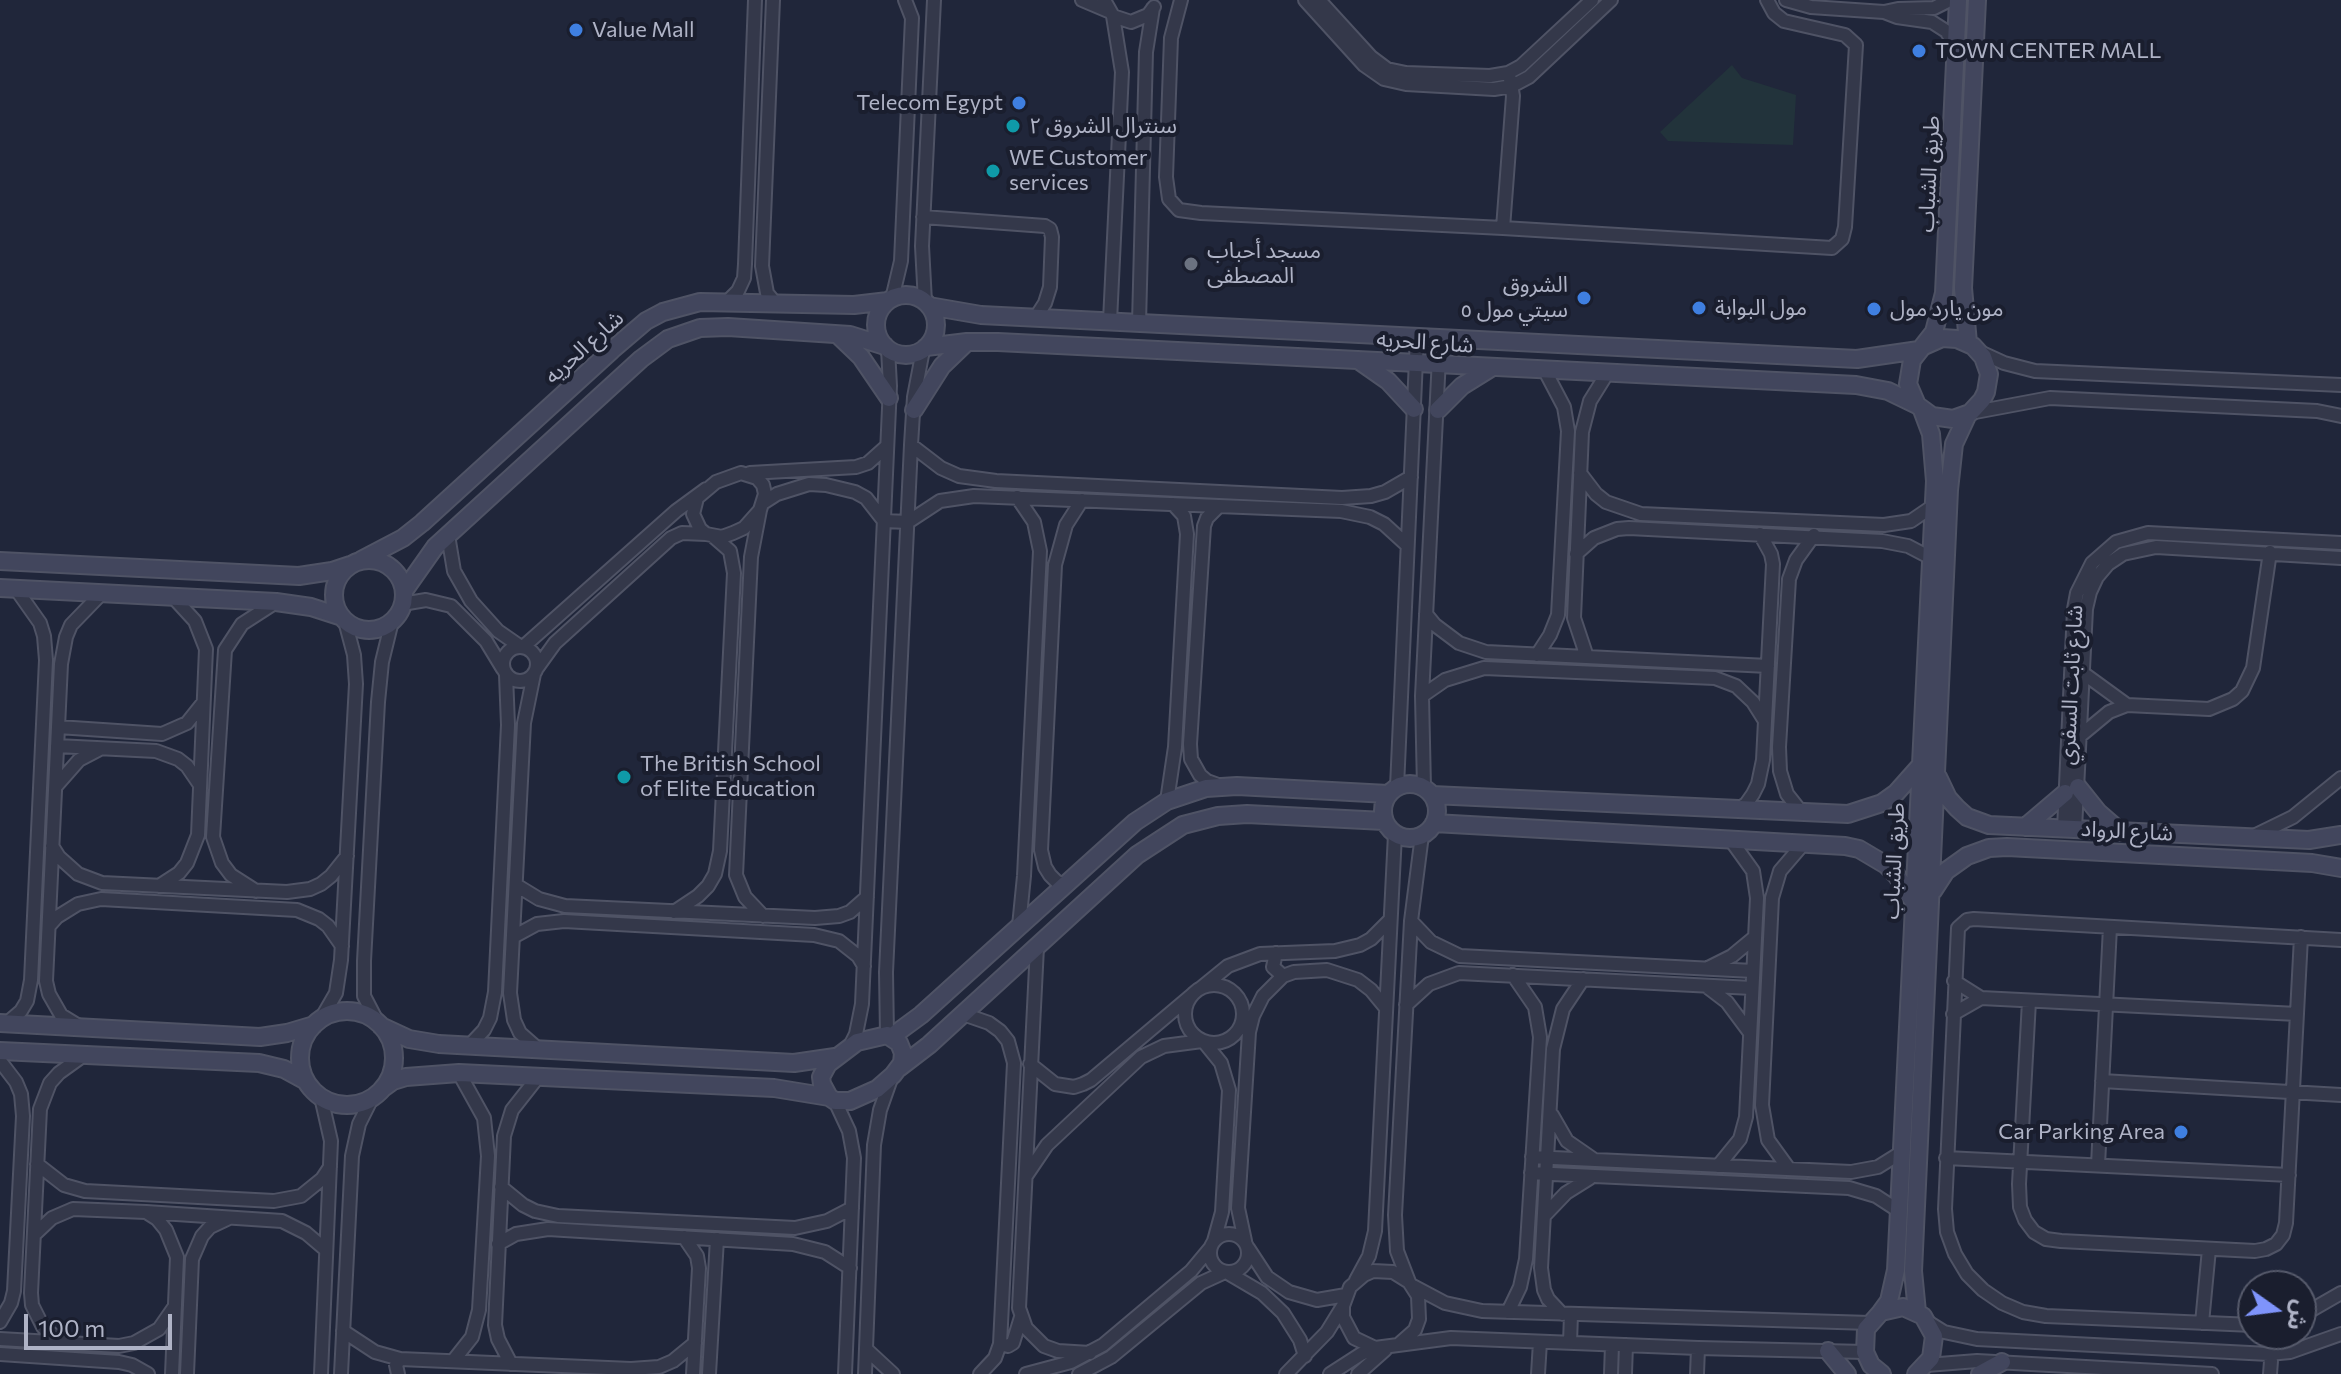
<!DOCTYPE html>
<meta charset="utf-8">
<style>
body{margin:0}
#map{position:relative;width:2341px;height:1374px;overflow:hidden;background:#20263a;font-family:Commissioner,"Noto Sans Arabic",sans-serif}
canvas{display:block}
.north{position:absolute;left:2237px;top:1270px;width:80px;height:80px;box-sizing:border-box;background:#1a1e2e;border:2px solid #565a6b;border-radius:50%;rotate:104deg;font-size:22px;font-weight:700;line-height:32px;text-align:center;color:#afb3c6}
.north::after{content:'';display:block;margin:auto;width:28px;height:36px;background:#7f94fb;clip-path:polygon(50% 0,100% 100%,50% 72%,0 100%)}
.scale{position:absolute;left:24px;top:1314px;width:148px;height:36px;box-sizing:border-box;border:4px solid #afb3c6;border-top:0;padding-left:10px;font-size:24px;line-height:28px;white-space:nowrap;color:#afb3c6;-webkit-text-stroke:6px #1a1e2e;paint-order:stroke}
</style>
<div id="map">
<canvas width="2341" height="1374"></canvas>
<div class="north">ش</div>
<div class="scale">100 m</div>
</div>
<script>
const g = document.querySelector('canvas').getContext('2d');
g.lineJoin = 'round';
function fillPath(path, color) { g.fillStyle = color; g.fill(path, 'evenodd'); }
const toPath = rows => new Path2D(rows.map(r => 'M' + r).join(''));
function strokePath(path, color, width, dash) { g.strokeStyle = color; g.lineWidth = width; g.lineCap = dash ? 'butt' : 'round'; g.setLineDash(dash || []); g.stroke(path); }
function label(font, color, halo, rows, align = 'center') {
  g.font = font + ' Commissioner,"Noto Sans Arabic",sans-serif'; g.lineWidth = 8; g.setLineDash([]); g.textBaseline = 'middle'; g.strokeStyle = halo; g.fillStyle = color; for (const [text, x, y, turn = 0] of rows) {
    g.save(); g.translate(x, y); g.rotate((+turn || 0) * Math.PI / 180); g.textAlign = isNaN(turn) ? turn : align; if (halo) g.strokeText(text, 0, 0); g.fillText(text, 0, 0); g.restore();
  }
}
const green = toPath([
 [1732,65,1742,78,1796,95,1793,145,1668,141,1660,132]
]);
const street = toPath([
 [773,0,762,266,767,293,775,303],
 [1082,0,1108,11],
 [1104,0,1113,16,1131,22,1148,15,1154,7],
 [1181,0,1171,38,1166,177,1169,199,1179,210,1201,213,1503,228,1832,248,1842,239,1845,227,1856,45,1845,35,1784,21,1774,13,1767,0],
 [1305,0,1364,65,1384,79,1406,84,1494,89,1512,86,1529,77,1611,0],
 [1319,0,1371,57,1387,69,1406,73,1490,76,1508,73,1521,66,1592,0],
 [1786,0,1811,7,1884,12,1897,17,1932,22,1946,31,1957,47],
 [1884,12,1898,9,1934,8,1950,0],
 [923,217,1045,226,1050,229,1052,237,1050,287,1045,303,1036,317],
 [1503,228,1513,96,1510,79],
 [892,299,901,261,912,18,905,0],
 [728,301,738,291,744,278,745,264,755,0],
 [925,302,922,246,934,0],
 [1110,321,1122,72,1113,16],
 [1139,323,1146,52,1153,8],
 [1980,352,2004,363,2035,371,2341,385],
 [1970,413,2050,398,2317,411,2341,416],
 [911,445,941,468,959,476,996,481,1342,498,1371,496,1385,492,1411,477],
 [741,473,757,478,763,485,765,494,760,510,744,528,733,533,722,537,706,534,700,529,693,514,697,498,716,482,741,473],
 [750,473,856,467,868,463,887,446],
 [1580,473,1596,494,1606,502,1641,514,1884,525,1911,521,1933,506],
 [1017,497,1034,522,1040,551,1024,876,1019,926],
 [763,503,777,494,809,484,826,485,855,492,866,498,884,521,908,522,940,501,974,496,1341,511,1370,517,1384,524,1407,545],
 [760,510,751,557,736,875,745,897,763,916],
 [448,535,454,571,471,601,498,631,521,647],
 [1576,554,1594,538,1617,529,1629,528,1882,541,1908,546,1931,558],
 [402,604,426,600,451,606,486,641,503,669],
 [1426,614,1435,625,1459,643,1486,652,1768,666],
 '503 664a17 17 0 1 1 34 0a17 17 0 1 1-34 0Z',
 [523,647,676,511,706,489],
 [1537,655,1550,635,1558,615,1568,431,1564,407,1544,369],
 [1587,657,1574,618,1582,432,1590,401,1608,372],
 [537,668,555,643,671,538,682,533,706,534],
 [2083,673,2127,705],
 [534,674,524,723,510,993,514,1020,520,1033,537,1048],
 [1422,696,1445,680,1484,668,1715,678,1736,686,1753,702,1765,721],
 [58,727,162,734,187,723,203,703],
 [2080,736,2109,712,2127,705,2209,709,2233,699,2242,691,2253,668,2270,552],
 [57,746,156,751,178,759,187,766,200,785],
 [57,785,79,760,100,749],
 [1218,785,1207,781,1200,775,1191,759,1190,744,1204,526,1207,518,1219,506],
 [1397,787,1417,337],
 [1424,788,1422,696,1440,338],
 [1167,801,1175,747,1187,534,1184,516,1173,504],
 [1737,810,1746,804,1753,794,1758,784,1763,760,1773,564,1771,554,1760,534],
 [1802,813,1787,794,1780,771,1779,747,1789,579,1796,560,1814,535],
 [2064,829,2074,609,2077,593,2092,563,2116,542,2148,533,2341,543],
 [2075,829,2086,609,2090,592,2097,577,2108,564,2123,554,2156,547,2341,558],
 [2254,836,2293,817,2341,778],
 [52,846,59,857,78,874,102,883,287,892,310,889,321,884,331,876,347,856],
 [1066,884,1057,882,1050,875,1045,867,1041,850,1055,565,1066,525,1082,500],
 [516,885,539,899,565,906,815,918,839,916,850,912,867,897],
 [159,886,179,873,187,863,198,835,206,649,195,621,173,597],
 [256,891,231,875,222,863,213,837,225,650,242,624,273,604],
 [674,912,698,896,708,886,715,874,720,851,734,573,730,551,714,537],
 [1411,921,1431,942,1460,956,1753,971],
 [49,926,57,917,78,904,101,899,297,910,319,919,328,926,342,946],
 [513,937,537,924,564,921,814,935,839,941,858,956,864,966],
 [1037,947,1019,1308,1026,1328,1044,1346,1058,1351,1090,1353],
 [1276,953,1273,967,1283,976],
 [1708,968,1732,956,1755,937],
 [1954,981,1981,998,2297,1014],
 '1185 1014a29 29 0 1 1 58 0a29 29 0 1 1-58 0Z',
 [1706,986,1727,1002,1750,1033],
 [1201,988,1228,966,1260,954,1335,951,1360,945,1371,939,1389,921],
 [2029,1001,2019,1184,2020,1207,2025,1220,2034,1232,2046,1239,2061,1241,2255,1251,2266,1249,2276,1244,2283,1235,2286,1223,2301,937],
 [1406,1005,1429,984,1459,973,1752,988],
 [963,1014,989,1023,1000,1031,1008,1041,1014,1063,1000,1344,995,1358,980,1374],
 [1953,1014,1981,998],
 [321,1019,336,993,341,960,356,684,354,655,345,621],
 [7,1023,21,1011,27,1001,31,980,46,660,44,636,40,623,16,589],
 [378,1023,364,996,364,961,378,702,382,662,392,621],
 [79,1026,61,1015,49,994,46,981,61,664,66,637,71,625,102,593],
 [887,1035,886,972,911,445,914,397,923,350],
 [1204,1042,1221,1063,1229,1090,1222,1212,1214,1241],
 [469,1046,484,1030,490,1018,495,992,508,725,506,675],
 [850,1046,856,1034,862,1004,890,386,888,349],
 [0,1061,16,1082,21,1094,23,1116,14,1291,11,1303,0,1322],
 [1030,1064,1055,1084,1074,1087,1083,1084,1091,1080,1193,994],
 [2102,1081,2341,1095],
 [321,1097,331,1141,321,1374],
 [835,1101,849,1131,854,1158,845,1374],
 [1552,1115,1567,1141,1593,1159],
 [1532,1157,1851,1172,1878,1167,1902,1152],
 [1946,1158,2289,1175],
 [37,1164,64,1185,85,1191,274,1201,301,1196,322,1179,330,1167],
 [2098,1165,2110,927],
 [1718,1166,1740,1139,1746,1117,1757,898,1753,871,1730,839],
 [1789,1169,1768,1140,1762,1105,1772,898,1780,871,1804,843],
 [1531,1173,1849,1188,1876,1196,1899,1211],
 [1026,1176,1047,1145,1141,1057,1164,1046,1202,1041],
 [501,1187,523,1205,535,1211,558,1216,795,1228,827,1221,852,1208],
 [146,1212,157,1219,166,1230,177,1257,172,1374],
 [1544,1216,1566,1193,1590,1178],
 '1210 1253a19 19 0 1 1 38 0a19 19 0 1 1-38 0Z',
 [34,1235,52,1218,73,1209,146,1212,282,1221,306,1233,326,1250],
 [684,1237,697,1256,699,1268,693,1374],
 [1245,1241,1238,1208,1249,1032,1253,1016,1263,996,1283,976,1294,972,1327,970,1358,980,1371,990,1385,1007],
 [498,1244,516,1234,548,1229,793,1244,825,1252,850,1268],
 [1248,1248,1267,1277,1289,1292,1317,1300,1346,1295],
 [1228,1273,1262,1293,1283,1313,1300,1340,1305,1356],
 [1356,1280,1369,1256,1375,1231,1395,834],
 [1409,1282,1397,1251,1395,1215,1411,921,1422,835],
 [1413,1286,1445,1303,1482,1311,1870,1323],
 [1508,1312,1520,1287,1526,1259,1540,1037,1535,1007,1513,975],
 [1562,1314,1548,1299,1544,1290,1541,1268,1553,1049,1563,1009,1583,979],
 [2301,1316,2341,1293],
 [1928,1322,1944,1332,1977,1339,2269,1354,2290,1352,2341,1334],
 [2202,1323,2209,1249],
 [2253,1325,2046,1316,2023,1312,2002,1303,1983,1290,1967,1274,1955,1254,1947,1232,1945,1209,1958,928,1967,920,1974,919,2341,940],
 [343,1331,375,1352,400,1359,631,1369,659,1367,673,1361,695,1343],
 [0,1339,119,1346,134,1343,159,1329,175,1306],
 [62,1342,43,1327,32,1305,31,1293,40,1109,50,1083,59,1073,84,1055],
 [1570,1343,1571,1314],
 [1000,1344,1008,1346,1013,1343,1021,1317],
 [1398,1345,1451,1338,1698,1348,1865,1352],
 [866,1349,893,1374],
 [0,1354,119,1362,132,1365,148,1374],
 [2269,1354,2271,1361,2270,1374],
 [453,1361,472,1337,479,1310,488,1156,484,1118,459,1073],
 [511,1364,498,1339,495,1325,504,1136,512,1110,538,1077],
 [1927,1365,1977,1361,2212,1374],
 [187,1374,192,1259,202,1236,210,1227,229,1218],
 [341,1374,352,1156,359,1124,372,1098],
 [398,1374,396,1365,400,1359],
 [709,1374,717,1239],
 [865,1374,874,1145,880,1110,892,1076],
 [1026,1374,1071,1362,1103,1345,1191,1271,1211,1247],
 [1079,1374,1111,1357,1201,1283,1225,1272],
 [1286,1374,1327,1332,1343,1306],
 [1330,1374,1361,1354,1375,1348,1398,1345,1415,1330,1419,1319,1418,1296,1409,1282,1393,1272,1373,1271,1364,1275,1350,1287,1343,1306,1343,1317,1354,1338,1375,1348],
 [1358,1374,1385,1350],
 [1538,1374,1540,1342],
 [1611,1374,1612,1345],
 [1625,1374,1626,1345],
 [1697,1374,1698,1348]
]);
const secondary = toPath([
 '876 325a30 30 0 1 1 60 0a30 30 0 1 1-60 0Z',
 [929,306,981,315,1857,359,1919,350],
 [838,335,861,357,889,398],
 [1968,343,1963,288,1977,0],
 [1924,346,1942,338,1957,339,1973,346,1983,357,1989,374,1986,392,1982,400,1970,413,1953,419,1932,416,1917,405,1908,384,1912,360,1934,332,1944,293,1958,0],
 [926,347,967,342,998,342,1856,385,1888,391,1917,405],
 [1358,360,1388,381,1414,409],
 [914,410,942,366,967,342],
 [1438,410,1462,386,1491,368],
 [361,560,403,538,422,523,612,350,646,321,663,312,700,302,854,305,888,301],
 '334 595a35 35 0 1 1 70 0a35 35 0 1 1-70 0Z',
 [0,561,299,576,332,571,350,565],
 [0,588,276,602,311,607,342,617],
 [404,591,435,547,641,359,668,339,700,328,728,327,850,335,885,346],
 [1938,777,1948,798,1957,808,1967,817,1989,825,2309,840,2341,835],
 '1383 811a27 27 0 1 1 54 0a27 27 0 1 1-54 0Z',
 [2078,787,2098,812,2121,832],
 [1432,795,1848,814,1882,803,1896,793,1920,766],
 [1434,823,1845,846,1859,849,1886,865,1897,876,1913,901],
 [2025,827,2065,793],
 [1933,891,1946,871,1967,856,1989,848,2007,847,2312,863,2341,868],
 '300 1058a47 47 0 1 1 94 0a47 47 0 1 1-94 0Z',
 [0,1023,260,1037,287,1033,314,1025],
 [381,1026,409,1039,439,1044,794,1063,835,1057],
 [887,1035,899,1043,903,1053,902,1063,893,1075,877,1089,850,1101,835,1101,829,1097,822,1084,821,1077,828,1064,857,1042,887,1035],
 [891,1037,921,1015,1135,822,1167,801,1206,788,1237,786,1388,794],
 [0,1051,259,1063,284,1069,306,1081],
 [899,1068,929,1045,1137,855,1183,825,1218,816,1247,814,1384,821],
 [382,1089,393,1081,406,1077,459,1073,774,1088,829,1097],
 [1881,1312,1889,1301,1896,1270,1935,481,1931,434,1922,410],
 [1917,1312,1913,1271,1949,490,1954,444,1968,414],
 [1828,1351,1847,1374],
 [1882,1374,1871,1365,1865,1352,1866,1329,1881,1312,1903,1307,1923,1316,1934,1336,1931,1358,1916,1374],
 [1980,1374,2002,1362]
]);
const markers = [
 [576,30,8,"#3f7fe0"],
 [1919,51,8,"#3f7fe0"],
 [1019,103,8,"#3f7fe0"],
 [1013,126,8,"#0f9aa8"],
 [993,171,8,"#0f9aa8"],
 [1191,264,8,"#6b7280"],
 [1584,298,8,"#3f7fe0"],
 [1699,308,8,"#3f7fe0"],
 [1874,309,8,"#3f7fe0"],
 [624,777,8,"#0f9aa8"],
 [2181,1132,8,"#3f7fe0"]
];
const poiNames = [
 ["Value Mall",592,30],
 ["TOWN CENTER MALL",1935,51],
 ["Telecom Egypt",1003,103,"right"],
 ["سنترال الشروق ٢",1029,126],
 ["WE Customer",1009,158],
 ["services",1009,183],
 ["مسجد أحباب",1207,251],
 ["المصطفى",1207,276],
 ["الشروق",1568,285,"right"],
 ["سيتي مول ٥",1568,310,"right"],
 ["مول البوابة",1715,308],
 ["مون يارد مول",1890,309],
 ["The British School",640,764],
 ["of Elite Education",640,789],
 ["Car Parking Area",2165,1132,"right"]
];
const streetNames = [
 ["طريق الشباب",1929,174,-87],
 ["شارع الحريه",1425,342,4],
 ["شارع الحريه",584,347,-42],
 ["شارع ثابت السفري",2071,685,-87],
 ["شارع الرواد",2127,831,3],
 ["طريق الشباب",1894,861,-87]
];
fillPath(green, '#22333b');
strokePath(street, '#4f5365', 16);
strokePath(secondary, '#4f5365', 20);
strokePath(street, '#34384a', 12);
strokePath(secondary, '#42465d', 16);
for (const [x, y, r, color] of markers) { const dot = new Path2D(); dot.arc(x, y, r, 0, 2 * Math.PI); g.fillStyle = color; g.fill(dot); strokePath(dot, '#1a1e2e', 3); }
label('22px', '#afb3c6', '#1a1e2e', poiNames, 'left');
label('22px', '#afb3c6', '#1a1e2e', streetNames);
</script>
